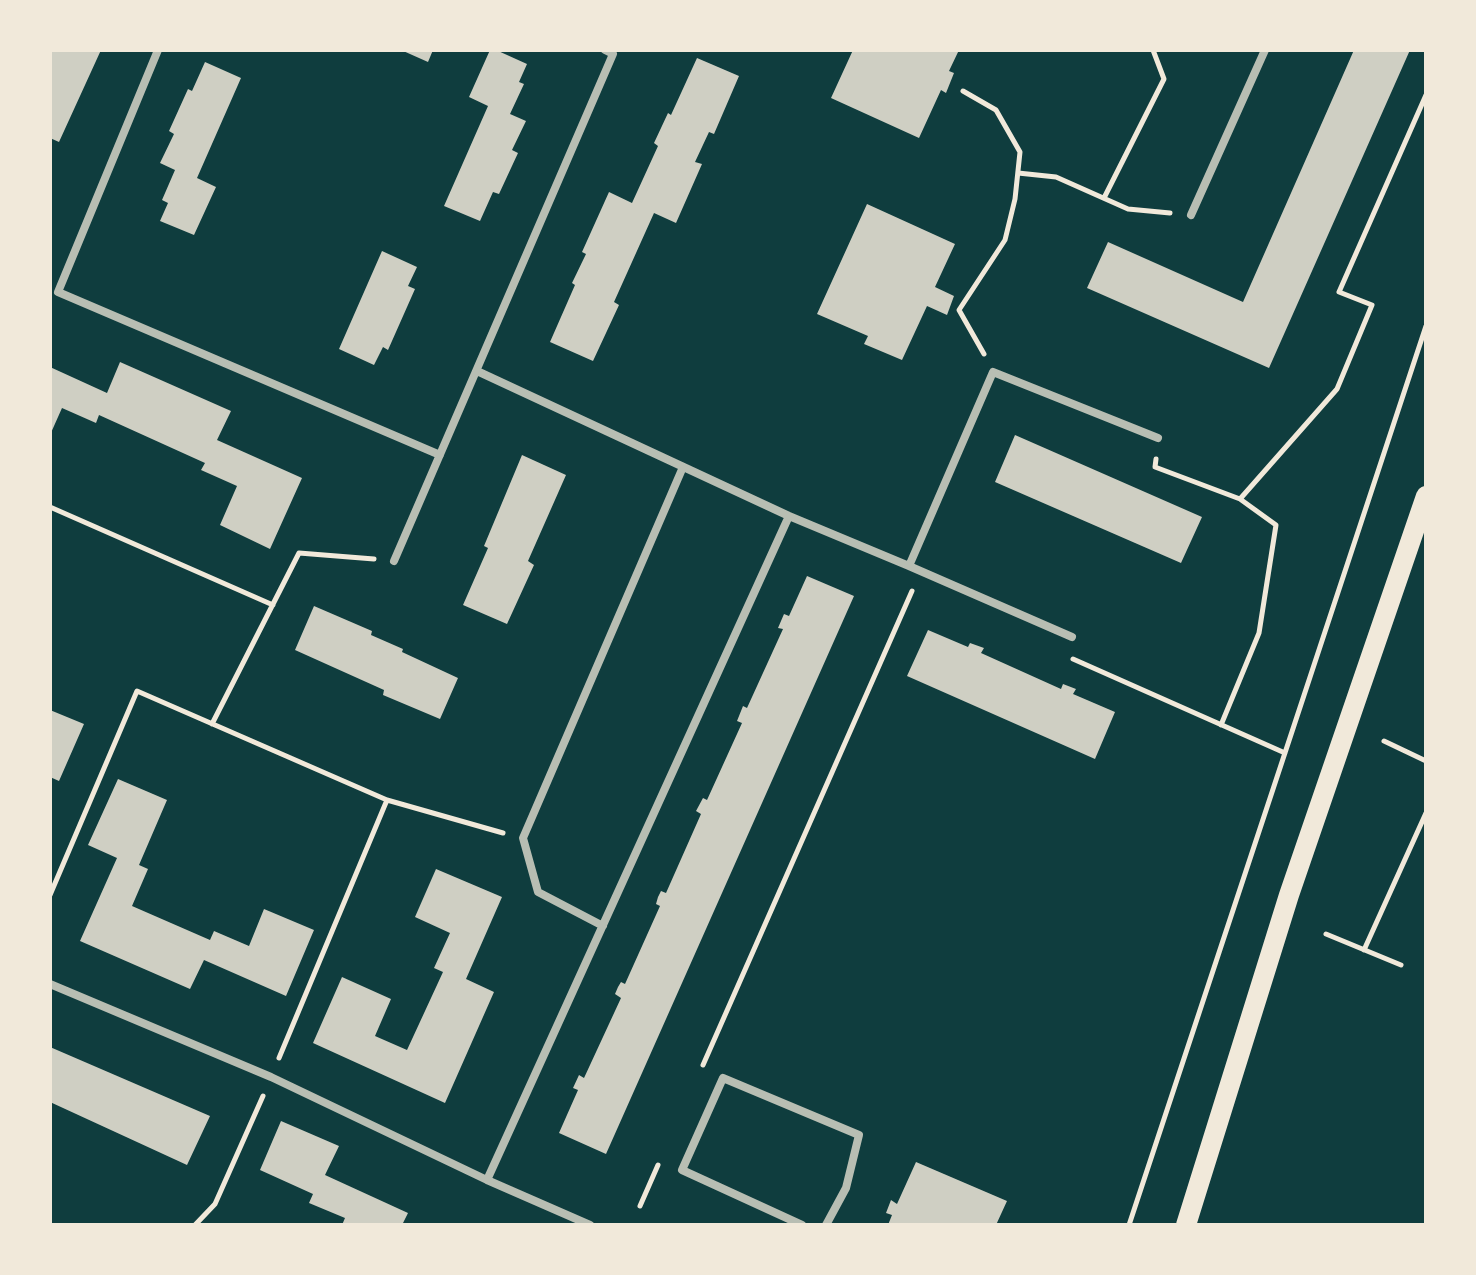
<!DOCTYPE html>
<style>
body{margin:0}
#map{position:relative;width:1476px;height:1275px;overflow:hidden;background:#0f3d3e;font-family:Manrope,sans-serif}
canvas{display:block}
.frame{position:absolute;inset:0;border:52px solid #f1e9da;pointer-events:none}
</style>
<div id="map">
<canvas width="1476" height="1275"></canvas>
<div class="frame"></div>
</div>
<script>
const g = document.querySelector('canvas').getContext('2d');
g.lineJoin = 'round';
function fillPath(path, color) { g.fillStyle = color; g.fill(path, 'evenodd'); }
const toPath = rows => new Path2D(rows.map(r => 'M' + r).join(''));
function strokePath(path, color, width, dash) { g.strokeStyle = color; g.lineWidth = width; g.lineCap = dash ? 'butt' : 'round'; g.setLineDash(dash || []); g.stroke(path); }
const building = toPath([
 [50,50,101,50,59,142,50,138],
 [401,50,433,50,428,62],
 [490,50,496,50,527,64,519,82,524,84,510,114,526,121,512,150,518,153,499,194,493,192,480,221,444,206,488,106,469,97],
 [853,50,959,50,949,71,954,73,946,93,941,90,919,138,831,98],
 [1354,50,1410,50,1269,368,1087,288,1108,242,1243,302],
 [697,58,739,76,714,134,709,132,695,162,702,164,676,223,654,213,614,302,619,305,593,361,550,342,575,285,572,283,586,254,582,252,609,192,632,203,658,146,654,143,668,113,671,115],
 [205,62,241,78,197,178,216,187,194,235,160,221,168,203,162,200,175,170,160,163,174,134,169,131,188,89,192,91],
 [867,204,955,244,935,287,954,296,947,315,927,306,902,360,864,344,868,336,817,314],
 [382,251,417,267,408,286,415,289,388,350,383,347,374,365,339,349],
 [120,362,231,411,217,440,302,478,270,549,220,525,237,486,201,470,205,463,99,415,96,423,62,408,50,435,50,367,107,393],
 [1015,435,1202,517,1181,563,995,482],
 [522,455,566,475,528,561,534,565,507,624,463,605,488,548,484,546],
 [807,576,854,596,606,1154,559,1133,578,1090,573,1088,579,1075,584,1078,621,998,615,994,618,987,621,982,625,984,660,906,656,904,658,897,661,891,666,893,701,814,696,811,703,798,707,800,742,723,737,721,743,706,747,708,783,629,778,628,784,614,789,616],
 [314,606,372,631,371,635,403,649,402,652,458,678,440,719,383,695,384,690,295,650],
 [928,630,968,647,970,643,984,648,981,653,1061,689,1063,684,1076,689,1073,694,1115,712,1095,759,907,676],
 [50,710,84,724,59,781,50,777],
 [118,779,167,800,139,865,148,869,132,906,210,940,214,931,249,946,264,909,314,930,286,996,204,960,190,989,80,941,117,858,88,845],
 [436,869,502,897,466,979,494,992,445,1103,313,1043,342,977,391,999,375,1036,407,1050,443,972,434,968,450,933,415,917],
 [50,1047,210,1116,187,1165,50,1102],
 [281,1121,339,1146,325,1175,408,1213,402,1225,342,1225,345,1218,309,1203,313,1194,260,1170],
 [916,1162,1007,1201,996,1225,888,1225,892,1215,886,1213,891,1200,897,1204]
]);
const path = toPath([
 [963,91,996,110,1020,152,1015,199,1005,240,959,310,984,354],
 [1018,173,1056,177,1128,209,1170,213],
 [1104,198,1164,79,1153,50],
 [1156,459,1155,467,1240,499,1337,389,1372,305,1339,292,1426,95],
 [50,507,273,605],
 [1073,659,1285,753],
 [212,724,299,553,374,559],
 [1221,725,1259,633,1276,525,1240,499],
 [1384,741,1426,761],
 [50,895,137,691,387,800,503,833],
 [1326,934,1401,965],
 [1364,950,1426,813],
 [279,1058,387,800],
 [703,1065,912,591],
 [640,1206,658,1165],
 [195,1225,215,1204,263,1096],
 [1129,1225,1426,326]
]);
const minor = toPath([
 [158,50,58,292,440,455],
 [1191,215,1265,50],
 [477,371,789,516,909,566,993,372,1158,438],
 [394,561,613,54,605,50],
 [909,566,1072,637],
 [603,926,538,892,523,838,683,467],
 [50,984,271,1077,487,1180,590,1225],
 [487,1180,789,516],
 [802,1225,682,1170,723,1078,859,1135,846,1188,826,1225]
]);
const primary = toPath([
 [1186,1225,1289,895,1426,496]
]);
fillPath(building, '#cfcfc3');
strokePath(path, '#f1e9da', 5);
strokePath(minor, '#b8beb3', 8);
strokePath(primary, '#f1e9da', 20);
</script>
